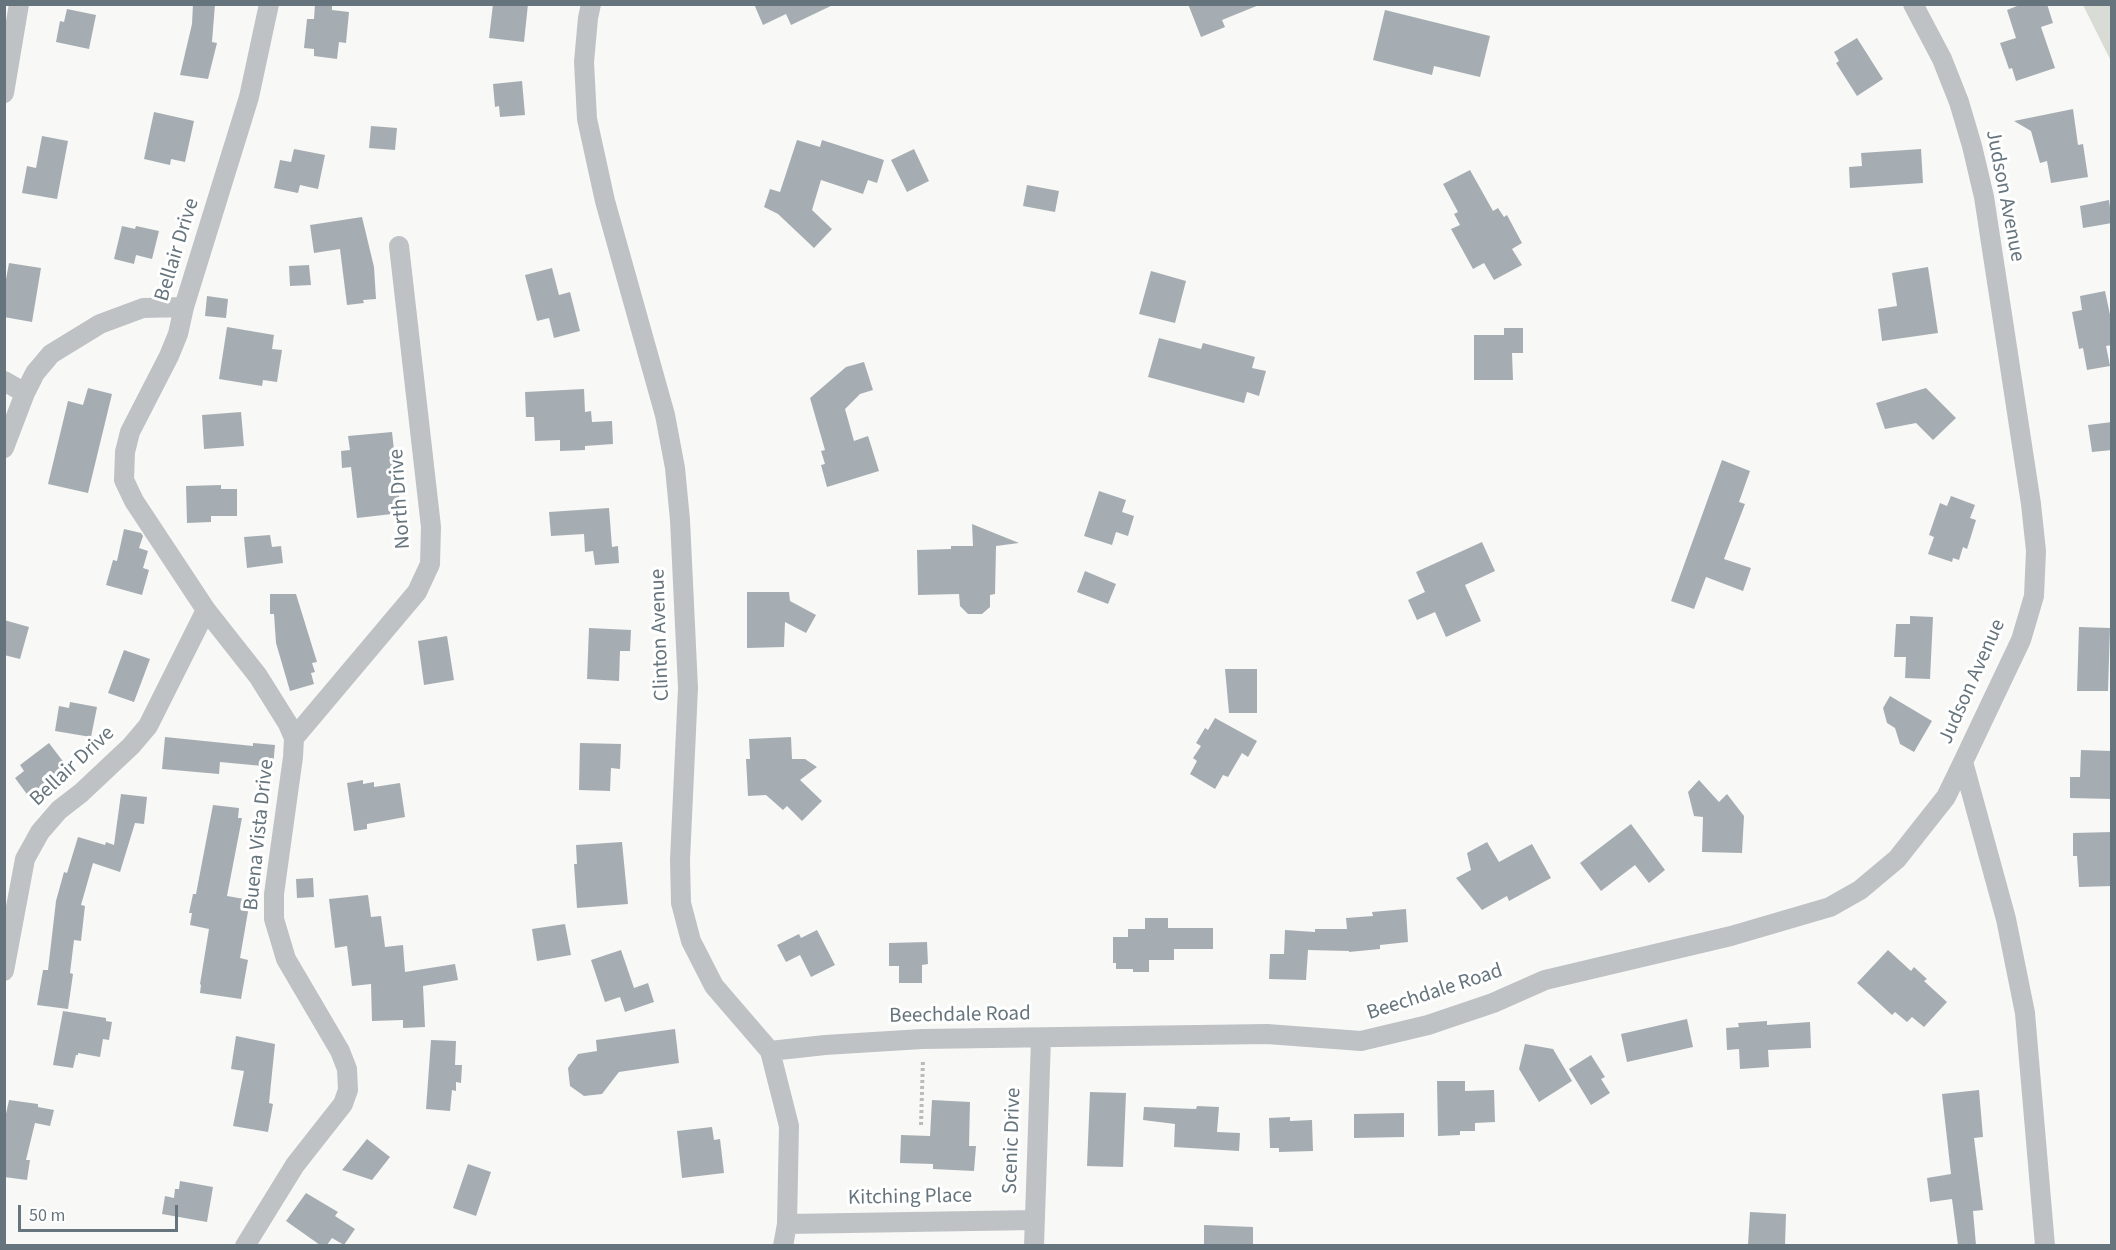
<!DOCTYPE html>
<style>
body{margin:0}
#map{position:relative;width:2116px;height:1250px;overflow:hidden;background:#f8f8f6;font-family:"Source Sans 3",sans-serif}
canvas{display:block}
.frame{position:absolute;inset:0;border:6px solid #66757d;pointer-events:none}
.scale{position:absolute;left:18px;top:1205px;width:160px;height:27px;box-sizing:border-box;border:3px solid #66757d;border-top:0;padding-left:8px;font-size:18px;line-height:21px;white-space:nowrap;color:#66757d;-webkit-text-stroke:4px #fff;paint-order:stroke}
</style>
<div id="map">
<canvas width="2116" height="1250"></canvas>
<div class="frame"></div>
<div class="scale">50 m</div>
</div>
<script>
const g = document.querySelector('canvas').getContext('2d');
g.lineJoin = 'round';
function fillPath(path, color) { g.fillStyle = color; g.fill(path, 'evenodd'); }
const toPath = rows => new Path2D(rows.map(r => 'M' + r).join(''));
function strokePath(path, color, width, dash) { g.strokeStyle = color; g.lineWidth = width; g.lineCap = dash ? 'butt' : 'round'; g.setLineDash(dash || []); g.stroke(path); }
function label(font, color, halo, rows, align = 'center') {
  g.font = font + ' "Source Sans 3",sans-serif'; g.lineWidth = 6; g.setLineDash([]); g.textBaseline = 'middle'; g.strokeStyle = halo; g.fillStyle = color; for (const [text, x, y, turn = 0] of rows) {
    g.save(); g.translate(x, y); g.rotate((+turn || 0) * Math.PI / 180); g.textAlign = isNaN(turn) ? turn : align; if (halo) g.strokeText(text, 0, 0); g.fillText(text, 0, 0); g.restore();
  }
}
const green = toPath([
 [2083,5,2111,5,2111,61]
]);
const building = toPath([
 [193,4,215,4,212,42,217,43,208,79,180,75,192,24],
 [315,4,332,4,332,10,349,12,346,43,339,42,337,59,314,56,314,49,304,48,307,19,314,19],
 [493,4,528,4,524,42,489,38],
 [754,4,835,4,791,25,786,14,763,25],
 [1188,4,1259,4,1259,5,1222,20,1225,27,1201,37],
 [2022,4,2047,4,2053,23,2041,27,2055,68,2016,81,2012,68,2009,69,2000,43,2016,38,2007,10],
 [67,9,96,15,89,49,56,42,60,21,64,22],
 [1385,10,1490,36,1480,77,1434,66,1432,75,1373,60],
 [1857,38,1883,79,1857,96,1836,63,1839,61,1834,52],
 [522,81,525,115,500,117,499,106,495,107,493,84],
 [2073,109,2078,145,2083,144,2088,177,2051,183,2047,161,2040,163,2031,131,2014,121],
 [154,112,194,121,185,162,171,159,170,165,144,159],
 [371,126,397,128,395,150,369,148],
 [42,136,68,141,57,199,22,193,27,166,36,168],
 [797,140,820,147,822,140,884,160,877,183,868,180,863,194,821,180,812,210,832,229,814,248,778,214,764,207,770,189,780,192],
 [294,149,325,155,318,189,300,185,298,193,274,188,280,160,291,162],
 [914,149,929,181,907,192,891,160],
 [1921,149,1923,183,1850,188,1849,167,1862,166,1861,153],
 [1470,170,1493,211,1498,208,1504,217,1507,215,1522,243,1512,249,1522,265,1494,280,1484,263,1473,269,1451,229,1460,225,1454,214,1458,212,1443,184],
 [1027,185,1059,191,1055,212,1023,206],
 [2109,200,2112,223,2083,228,2080,206],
 [362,217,374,267,376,299,363,300,364,303,347,305,340,249,314,253,310,225],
 [122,226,135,229,136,226,159,231,152,259,136,255,134,264,114,259],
 [9,263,41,268,32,322,4,317,4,290],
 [309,265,311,285,290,286,289,266],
 [1928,267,1938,333,1882,341,1878,309,1897,306,1892,273],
 [552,268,559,295,570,292,580,331,554,338,549,318,537,321,525,275],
 [1151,271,1186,281,1175,323,1139,314],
 [2105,291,2112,324,2112,345,2106,346,2110,366,2087,370,2083,348,2079,349,2072,312,2082,310,2080,296],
 [207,296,228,299,226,318,205,316],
 [227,327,274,335,272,349,282,350,277,382,263,380,262,386,219,379],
 [1504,328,1523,328,1523,353,1512,353,1513,380,1474,380,1474,335,1504,335],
 [1159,338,1201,349,1203,343,1255,357,1252,368,1266,371,1259,396,1247,392,1244,403,1148,377],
 [864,362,873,390,860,394,845,409,854,441,868,436,879,471,827,487,821,465,825,464,821,451,825,450,810,398,846,367],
 [88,388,112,394,88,493,48,484,68,401,83,405],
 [1926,388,1956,418,1933,440,1916,423,1885,429,1876,403],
 [584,389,585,412,591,411,592,422,612,421,613,444,585,446,585,450,560,451,560,440,535,441,534,417,526,417,525,392],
 [241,412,244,446,204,449,202,415],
 [2112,422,2112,450,2092,452,2088,425],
 [392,432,401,513,357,518,351,467,342,468,341,451,350,450,348,436],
 [1722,460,1750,471,1739,502,1745,504,1724,559,1751,568,1743,591,1706,577,1694,609,1671,601],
 [221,485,221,489,237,489,237,516,211,516,211,522,187,523,186,486],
 [1099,491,1126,500,1122,512,1134,516,1128,536,1116,532,1112,545,1084,536],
 [1951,496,1975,505,1970,518,1976,520,1967,549,1963,547,1959,560,1953,558,1952,562,1928,554,1934,537,1929,535,1940,503,1947,506],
 [609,508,612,547,618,546,619,563,595,565,593,551,585,552,584,534,551,536,549,512],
 [972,524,1019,543,996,546,995,594,990,595,990,607,982,614,968,614,960,606,959,594,918,595,917,550,951,549,951,546,973,546],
 [124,529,141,533,143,536,139,548,148,551,143,568,149,570,142,595,106,585,113,560,117,561],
 [270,535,272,547,281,546,283,563,247,568,244,537],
 [1482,542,1495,571,1465,585,1481,621,1446,637,1435,612,1417,620,1408,600,1425,592,1416,572],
 [1085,571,1116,584,1108,604,1077,592],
 [747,592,789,592,790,601,816,615,806,633,785,622,784,647,747,648],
 [270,594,296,594,317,662,312,663,315,672,311,673,314,684,290,691,276,643,274,614,270,614],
 [1910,616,1933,617,1930,679,1905,678,1906,657,1894,657,1896,624,1910,624],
 [4,620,29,627,20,659,4,655],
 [2079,627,2110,628,2108,691,2077,691],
 [589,628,631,630,630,651,620,651,619,681,587,679],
 [447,636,454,680,424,685,418,641],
 [124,650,150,659,134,702,108,693],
 [1225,669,1257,669,1257,713,1229,713],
 [1890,696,1932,721,1914,752,1900,744,1895,728,1887,723,1883,708],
 [70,702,97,707,91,737,55,731,59,706,69,708],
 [1215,718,1257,741,1248,757,1242,753,1228,777,1223,775,1215,789,1190,774,1197,761,1193,758,1201,746,1196,743,1205,728,1208,730],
 [165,737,253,746,253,743,275,745,273,767,220,762,219,774,162,769],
 [791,737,792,759,805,759,817,767,800,780,822,801,802,821,787,806,783,810,766,795,748,796,746,759,750,759,749,739],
 [49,743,68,768,29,797,15,778,24,771,20,765],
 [580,743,621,744,620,769,611,768,610,791,579,790],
 [2081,750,2112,751,2112,799,2070,798,2070,777,2080,777],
 [363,780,363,784,374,782,374,787,400,783,405,817,367,824,367,829,354,831,347,783],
 [1699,780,1719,802,1727,794,1744,816,1742,853,1702,852,1703,817,1694,816,1688,792],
 [121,794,147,797,144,824,135,823,120,872,93,863,81,905,85,906,81,941,74,940,70,973,73,974,68,1009,37,1005,43,970,48,970,56,901,64,872,67,873,78,837,105,845,106,842,114,845],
 [213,805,239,808,238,818,242,818,227,896,250,900,240,958,248,960,241,999,200,993,201,985,200,984,209,929,190,925,192,913,189,913,193,894,196,894],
 [1631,824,1665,870,1649,883,1635,865,1601,891,1580,863],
 [2112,832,2112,886,2079,887,2077,856,2073,856,2073,833],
 [622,842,628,904,577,908,574,864,577,864,576,845],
 [1487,842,1499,862,1532,844,1551,878,1509,901,1507,896,1482,910,1456,878,1471,870,1467,853],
 [313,878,314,897,297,898,296,879],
 [368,895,371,917,381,916,385,947,403,945,405,972,455,964,458,980,423,986,425,1027,403,1028,403,1020,372,1021,371,984,352,986,347,946,335,948,329,899],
 [1406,909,1408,942,1380,945,1380,949,1349,952,1349,951,1308,950,1306,980,1269,979,1270,954,1284,954,1285,930,1315,932,1315,929,1347,929,1346,918,1373,916,1372,912],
 [1145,918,1168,918,1168,928,1213,928,1213,949,1174,949,1174,960,1149,960,1149,972,1133,972,1133,969,1116,969,1116,963,1113,963,1113,937,1128,937,1128,929,1145,929],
 [565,924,571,955,537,961,532,929],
 [817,930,835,965,811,977,800,955,786,962,777,945,799,934,801,938],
 [927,942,928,964,922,965,922,983,899,983,899,966,889,966,889,943],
 [621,950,634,988,648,983,654,1002,625,1012,620,997,605,1002,591,960],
 [1888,950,1911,971,1914,967,1927,979,1924,981,1947,1002,1924,1027,1912,1017,1907,1022,1895,1012,1892,1015,1857,983],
 [63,1011,106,1018,106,1021,112,1022,109,1040,103,1039,100,1057,78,1053,78,1055,76,1055,73,1068,53,1065],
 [1687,1019,1693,1047,1627,1062,1621,1034],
 [1767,1021,1767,1025,1810,1022,1811,1048,1768,1050,1769,1067,1740,1069,1739,1049,1727,1050,1726,1028,1739,1027,1738,1023],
 [675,1029,679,1063,619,1072,602,1094,584,1096,570,1086,568,1068,578,1054,597,1051,596,1040],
 [236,1036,275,1044,269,1103,273,1104,268,1132,233,1126,244,1071,231,1069],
 [431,1040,456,1041,455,1065,462,1065,461,1083,456,1082,456,1091,452,1090,450,1111,426,1109],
 [1525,1044,1553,1049,1572,1081,1539,1102,1519,1069],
 [1591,1055,1605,1077,1601,1079,1610,1093,1591,1105,1569,1069],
 [1437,1081,1465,1081,1465,1091,1494,1090,1495,1122,1475,1123,1475,1131,1460,1131,1460,1135,1438,1136],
 [1979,1090,1983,1137,1974,1138,1983,1210,1973,1211,1976,1245,1958,1245,1952,1199,1930,1202,1927,1178,1951,1174,1942,1094],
 [1090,1092,1126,1093,1123,1167,1087,1166],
 [9,1100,38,1104,38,1107,54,1110,50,1126,35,1123,26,1160,30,1160,27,1180,4,1177,4,1123],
 [932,1100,970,1102,969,1146,976,1146,974,1171,933,1169,933,1164,900,1163,901,1135,930,1136],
 [1197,1106,1219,1107,1217,1132,1240,1133,1239,1151,1174,1147,1175,1124,1143,1120,1144,1107,1196,1109],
 [1404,1113,1404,1137,1354,1138,1354,1114],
 [1290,1117,1290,1121,1312,1120,1313,1151,1279,1152,1279,1148,1270,1148,1269,1118],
 [712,1127,714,1140,720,1139,724,1173,682,1178,677,1131],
 [367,1139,390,1157,372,1180,342,1170],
 [468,1164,491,1172,476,1216,453,1208],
 [180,1181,213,1187,207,1222,162,1214,165,1196,174,1198,175,1189,179,1189],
 [306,1193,338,1212,335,1216,355,1229,344,1245,332,1238,327,1245,320,1245,286,1221],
 [1750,1212,1786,1214,1785,1245,1748,1245],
 [1204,1225,1253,1227,1253,1245,1204,1245]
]);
const path = toPath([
 [921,1125,923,1059]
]);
const street = toPath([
 [591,4,588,18,584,62,587,119,605,201,665,415,675,468,680,520,688,688,680,860,681,903,691,941,714,986,770,1051,789,1126,787,1224,783,1246],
 [1913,4,1942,59,1959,102,1972,146,1984,197,2031,504,2036,551,2034,596,2021,640,1963,762,2006,919,2025,1013,2045,1246],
 [4,93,19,4],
 [4,381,25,393,4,448],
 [25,393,35,373,51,354,100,324,143,308,184,307],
 [294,738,417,592,430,564,431,527,399,246],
 [4,971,25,859,40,832,59,810,81,793,131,746,148,726,206,610],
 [770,1051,825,1045,922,1039,1267,1034,1361,1041,1428,1025,1493,1003,1545,980,1731,936,1830,907,1860,890,1897,859,1946,797,1963,762],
 [787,1224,1035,1220],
 [245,1246,295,1165,343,1104,348,1090,347,1069,340,1051,286,959,274,919,274,894,293,757,294,738,288,724,258,676,206,610,134,501,124,480,125,452,130,432,169,356,178,334,184,307,249,97,269,4],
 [1034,1246,1041,1039]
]);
const streetNames = [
 ["Judson Avenue",2004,196,79],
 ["Bellair Drive",178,250,-73],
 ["North Drive",401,499,-94],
 ["Clinton Avenue",661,635,-92],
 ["Judson Avenue",1973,682,-66],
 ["Bellair Drive",73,767,-43],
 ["Buena Vista Drive",260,835,-84],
 ["Beechdale Road",1435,993,-18],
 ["Beechdale Road",960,1016,-1],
 ["Scenic Drive",1013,1141,-88],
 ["Kitching Place",910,1198,-1]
];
fillPath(green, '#d8dcd5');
fillPath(building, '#a6adb2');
strokePath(path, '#b8bcbe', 4, [3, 3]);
strokePath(street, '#bec2c5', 20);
label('21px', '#66757d', '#fff', streetNames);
</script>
